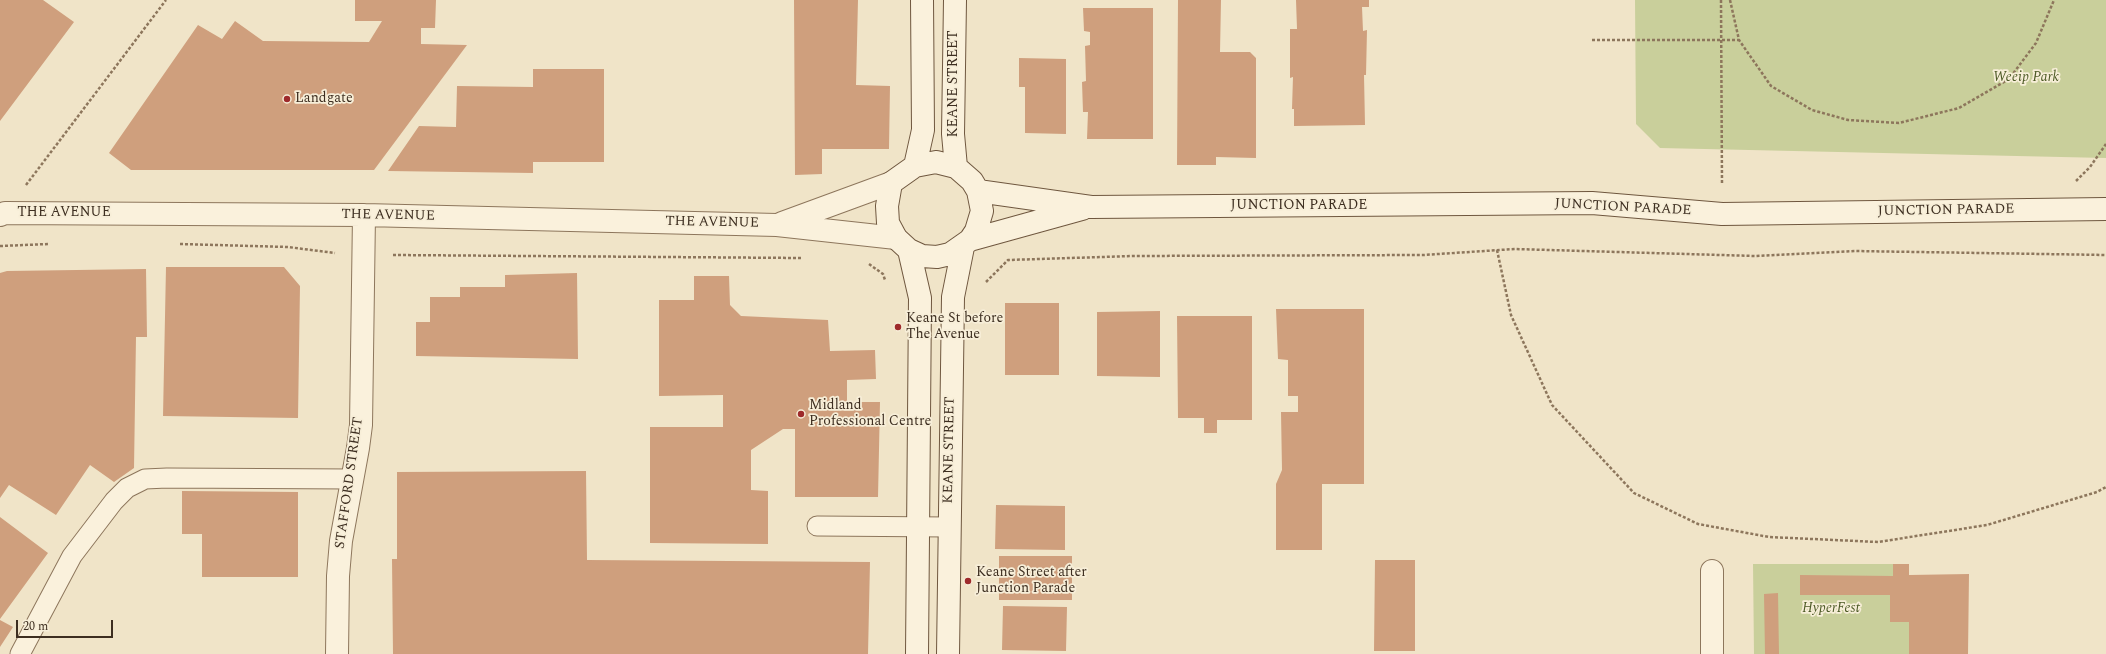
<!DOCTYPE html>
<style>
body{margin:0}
#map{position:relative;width:2106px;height:654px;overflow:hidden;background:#f0e4c8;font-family:Spectral,serif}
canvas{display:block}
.scale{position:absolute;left:16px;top:620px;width:97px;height:18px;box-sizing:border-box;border:2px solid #3d2e20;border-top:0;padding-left:5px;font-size:12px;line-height:14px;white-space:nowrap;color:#3d2e20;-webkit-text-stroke:3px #f7eed8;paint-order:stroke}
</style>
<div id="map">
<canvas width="2106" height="654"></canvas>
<div class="scale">20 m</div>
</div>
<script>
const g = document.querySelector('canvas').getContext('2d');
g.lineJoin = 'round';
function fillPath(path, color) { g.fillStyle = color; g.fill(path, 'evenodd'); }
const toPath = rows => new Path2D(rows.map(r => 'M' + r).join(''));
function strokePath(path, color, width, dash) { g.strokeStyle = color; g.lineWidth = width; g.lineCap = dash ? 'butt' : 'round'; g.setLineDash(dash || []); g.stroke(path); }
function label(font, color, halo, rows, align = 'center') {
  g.font = font + ' Spectral,serif'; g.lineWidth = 3.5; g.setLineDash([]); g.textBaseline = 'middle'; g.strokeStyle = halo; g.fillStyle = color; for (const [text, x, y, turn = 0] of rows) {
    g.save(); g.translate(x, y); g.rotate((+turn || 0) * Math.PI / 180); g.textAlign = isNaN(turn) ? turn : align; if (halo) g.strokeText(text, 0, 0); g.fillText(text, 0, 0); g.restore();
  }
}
const green = toPath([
 [1635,0,2106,0,2106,158,1660,148,1636,124],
 [1753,564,1909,564,1909,654,1754,654]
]);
const building = toPath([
 [0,0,43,0,74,22,0,121],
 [355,0,436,0,435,28,421,28,421,44,467,45,374,170,131,170,109,153,198,25,222,39,235,21,263,41,369,42,382,21,355,21],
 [794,0,858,0,856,85,890,86,889,149,822,149,822,174,795,175],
 [1178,0,1221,0,1220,52,1250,52,1256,58,1256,158,1216,157,1216,165,1177,165],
 [1296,0,1369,0,1369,7,1362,7,1363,31,1367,30,1366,75,1364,75,1365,125,1294,126,1294,109,1292,109,1293,77,1290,78,1290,29,1297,29],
 [1083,8,1153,8,1153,139,1087,139,1088,112,1083,112,1082,82,1086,81,1085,46,1090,45,1090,32,1084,31],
 [1019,58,1066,59,1066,134,1025,133,1025,87,1019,87],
 [533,69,604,69,604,162,533,162,533,173,388,171,419,126,456,127,457,86,533,87],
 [166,267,284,267,300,286,298,418,163,416],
 [146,269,147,337,136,337,134,468,114,482,90,465,56,515,9,485,0,498,0,273,7,271],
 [577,273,578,359,416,356,416,322,430,322,430,297,460,297,460,287,505,287,505,275],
 [694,276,729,276,730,305,741,316,828,320,830,351,875,350,876,379,847,380,847,402,880,402,878,497,795,497,795,429,783,429,751,450,751,490,768,491,768,544,650,543,650,427,723,427,723,395,659,396,659,300,694,300],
 [1005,303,1059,303,1059,375,1005,375],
 [1276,309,1364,309,1364,484,1322,484,1322,550,1276,550,1276,484,1282,470,1281,412,1298,412,1298,396,1288,396,1288,360,1278,359],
 [1160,311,1160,377,1097,376,1097,312],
 [1177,316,1252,316,1252,420,1217,420,1217,433,1204,433,1204,418,1178,418],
 [586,471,587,560,870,562,868,654,393,654,392,559,397,559,397,472],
 [182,491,298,492,298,577,202,577,202,534,182,534],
 [996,505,1065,506,1065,550,995,549],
 [0,517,48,553,0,619],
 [999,556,1072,556,1072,600,999,600],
 [1375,560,1415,560,1415,651,1374,651],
 [1893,564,1909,564,1909,575,1969,574,1968,654,1909,654,1909,622,1890,622,1890,595,1800,595,1800,575,1893,576],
 [1778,593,1779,654,1765,654,1764,594],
 [1003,606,1067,607,1066,651,1002,650],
 [0,620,13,627,0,647]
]);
const path = toPath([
 [1721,0,1722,185],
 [1730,0,1739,40,1771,86,1812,110,1848,120,1899,123,1959,108,2009,79,2036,43,2054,0],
 [1592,40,1739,40],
 [2076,181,2090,167,2106,144],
 [26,185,166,0],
 [180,244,288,247,335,253],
 [0,246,49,244],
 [1497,250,1511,315,1552,405,1634,493,1698,524,1769,537,1878,542,1987,525,2097,492,2106,487],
 [393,255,801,258],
 [869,264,883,274,885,280],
 [986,282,1008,260,1133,256,1423,255,1515,249,1755,256,1855,251,2106,255]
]);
const lane = toPath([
 [817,526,949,527],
 [20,654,72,556,114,501,127,488,145,479,167,478,352,479]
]);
const street = toPath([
 [0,215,5,213,364,215,777,225,896,238],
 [782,223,891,183],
 [1712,571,1712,654],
 [337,654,338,576,341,541,358,448,361,425,364,215]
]);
const secondary = toPath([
 [955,0,953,134,956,167],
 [936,162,956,167,972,181,978,191,982,211,976,231,970,240,950,254,937,257,922,256,909,250,896,238,888,223,887,206,891,183,915,166,936,162],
 [915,166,923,130,922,0],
 [978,191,1091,207,1592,203,1722,214,2106,209],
 [970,240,1082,209],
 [909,250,920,298,917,654],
 [948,654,953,297,963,247]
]);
const markers = [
 [287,99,4,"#9e2a2b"],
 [898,327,4,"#9e2a2b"],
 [801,414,4,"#9e2a2b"],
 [968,581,4,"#9e2a2b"]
];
const parkNames = [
 ["Weeip Park",2026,78],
 ["HyperFest",1831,609]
];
const streetNames = [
 ["KEANE STREET",954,84,-90],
 ["JUNCTION PARADE",1299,206],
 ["JUNCTION PARADE",1623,208,3],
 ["JUNCTION PARADE",1946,211,-1],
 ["THE AVENUE",64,213],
 ["THE AVENUE",388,216,1],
 ["THE AVENUE",712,223,1],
 ["KEANE STREET",950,450,-89],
 ["STAFFORD STREET",350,483,-82]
];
const poiNames = [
 ["Landgate",295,99],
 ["Keane St before",906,319],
 ["The Avenue",906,335],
 ["Midland",809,406],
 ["Professional Centre",809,422],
 ["Keane Street after",976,573],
 ["Junction Parade",976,589]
];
fillPath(green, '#c9cf9b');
fillPath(building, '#cf9f7d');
strokePath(lane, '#8d765c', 21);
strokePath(street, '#8d765c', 24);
strokePath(secondary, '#6f573f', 24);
strokePath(path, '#8d765c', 2.5, [3, 2]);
strokePath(lane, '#faf1dc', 19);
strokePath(street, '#faf1dc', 22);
strokePath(secondary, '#faf1dc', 22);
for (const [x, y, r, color] of markers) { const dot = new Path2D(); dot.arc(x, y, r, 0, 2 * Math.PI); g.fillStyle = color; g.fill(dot); strokePath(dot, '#f7eed8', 1.5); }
label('italic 14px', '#4d5a26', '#f7eed8', parkNames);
label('14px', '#3d2e20', '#f7eed8', streetNames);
label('14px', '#3d2e20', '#f7eed8', poiNames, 'left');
</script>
